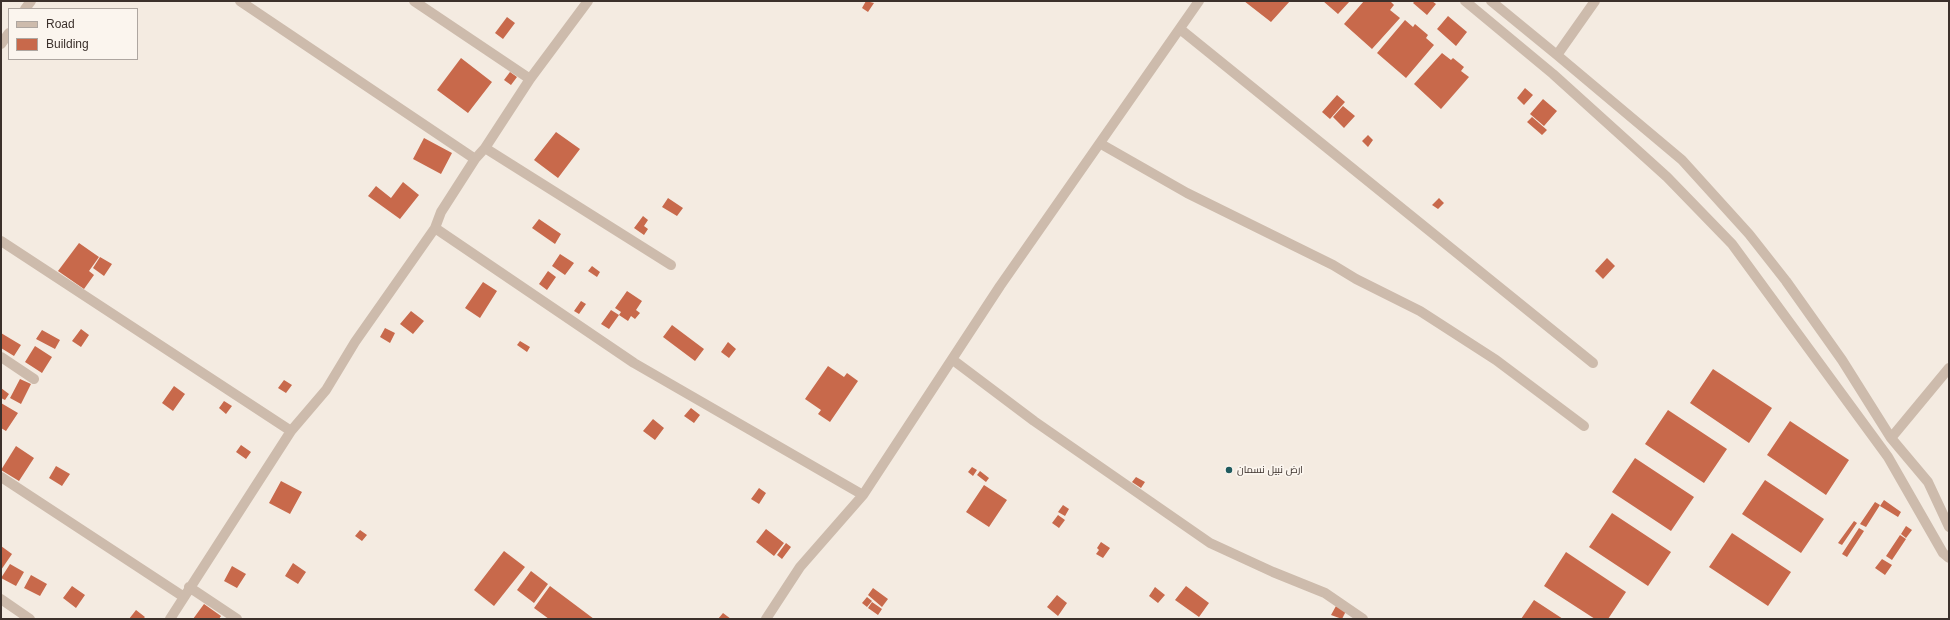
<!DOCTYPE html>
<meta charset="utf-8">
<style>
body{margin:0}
#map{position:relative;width:1950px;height:620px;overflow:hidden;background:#f4ebe1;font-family:Helvetica,sans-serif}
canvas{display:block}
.frame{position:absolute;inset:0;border:2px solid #3b302b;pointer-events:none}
.legend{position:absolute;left:8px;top:8px;width:130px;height:52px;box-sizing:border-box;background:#fbf5ee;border:1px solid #aea6a0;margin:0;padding:5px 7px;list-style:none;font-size:12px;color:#3b302b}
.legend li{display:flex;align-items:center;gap:8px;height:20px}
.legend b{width:20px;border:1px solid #aea6a0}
</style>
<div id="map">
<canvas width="1950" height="620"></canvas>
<div class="frame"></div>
<ul class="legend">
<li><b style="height:5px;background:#cdbbac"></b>Road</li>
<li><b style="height:11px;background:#c8694b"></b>Building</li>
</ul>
</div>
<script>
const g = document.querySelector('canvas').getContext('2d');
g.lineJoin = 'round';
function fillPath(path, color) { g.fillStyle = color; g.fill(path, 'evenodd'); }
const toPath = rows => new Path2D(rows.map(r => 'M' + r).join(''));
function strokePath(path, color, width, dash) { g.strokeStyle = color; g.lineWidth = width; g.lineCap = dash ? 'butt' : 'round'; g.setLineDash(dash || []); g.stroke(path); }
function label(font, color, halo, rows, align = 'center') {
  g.font = font + ' Helvetica,Cairo,sans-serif'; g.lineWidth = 3.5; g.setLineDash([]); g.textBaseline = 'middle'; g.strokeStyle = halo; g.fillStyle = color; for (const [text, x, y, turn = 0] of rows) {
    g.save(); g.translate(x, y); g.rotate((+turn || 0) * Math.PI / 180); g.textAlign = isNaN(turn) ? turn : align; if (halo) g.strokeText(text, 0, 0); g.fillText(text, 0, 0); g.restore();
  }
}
const building = toPath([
 [866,1,874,3,868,12,862,8],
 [1244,1,1290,1,1271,22],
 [1323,1,1350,1,1338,14],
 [1364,1,1390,1,1394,5,1390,10,1400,18,1372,49,1344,24],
 [1415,1,1432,1,1436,4,1427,15,1413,3],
 [1448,16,1467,32,1456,46,1437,29],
 [507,17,515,23,503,39,495,33],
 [1405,20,1413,27,1415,24,1428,35,1426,38,1434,45,1406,78,1377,53],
 [1442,53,1451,60,1453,58,1464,67,1461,71,1469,77,1441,109,1414,84],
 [461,58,492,82,468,113,437,90],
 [510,72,517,77,511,85,504,80],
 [1525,88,1533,95,1524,105,1517,98],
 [1337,95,1345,102,1330,119,1322,112],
 [1543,99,1557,111,1544,126,1530,114],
 [1343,106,1355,116,1344,128,1333,117],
 [1532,117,1547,130,1542,135,1527,122],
 [556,132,580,149,558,178,534,160],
 [1368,135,1373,140,1368,147,1362,141],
 [424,138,452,153,441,174,413,159],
 [403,182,419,195,400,219,368,196,376,186,391,198],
 [668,198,683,208,677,216,662,207],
 [1439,198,1444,203,1438,209,1432,205],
 [643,216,648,220,644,226,648,229,644,235,634,228],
 [539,219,561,234,555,244,532,228],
 [79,243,99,257,89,271,94,275,84,289,58,271],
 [560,254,574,263,565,275,552,266],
 [100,257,112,264,104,276,93,268],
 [1607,258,1615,266,1603,279,1595,271],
 [592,266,600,272,597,277,588,271],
 [548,271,556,277,547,290,539,284],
 [483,282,497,291,480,318,465,308],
 [627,291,642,301,636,310,640,313,635,319,631,316,628,321,619,315,621,312,615,308],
 [581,301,586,304,579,314,574,311],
 [611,310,619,315,609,329,601,324],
 [411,311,424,321,413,334,400,324],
 [672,325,704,349,695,361,663,337],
 [385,328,395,333,390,343,380,337],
 [81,329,89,335,81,347,72,341],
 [42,330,60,340,55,349,36,339],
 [1,333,21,345,14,356,1,348],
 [520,341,530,347,527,352,517,345],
 [728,342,736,349,729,358,721,352],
 [35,346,52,357,42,373,25,362],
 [828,366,844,377,847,373,858,381,830,422,818,414,821,410,805,399],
 [1713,369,1772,408,1749,443,1690,403],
 [20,379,31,384,21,404,10,398],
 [284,380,292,385,286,393,278,388],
 [174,386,185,394,173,411,162,403],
 [1,388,9,394,5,400,1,398],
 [224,401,232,406,226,414,219,408],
 [1,403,18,413,6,431,1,428],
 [691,408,700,415,694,423,684,416],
 [1668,410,1727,449,1704,483,1645,444],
 [653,419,664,428,655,440,643,431],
 [1790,421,1849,460,1826,495,1767,455],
 [241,445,251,452,246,459,236,452],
 [16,446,34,458,19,481,1,470],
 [1635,458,1694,497,1671,531,1612,492],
 [56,466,70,474,62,486,49,478],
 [972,467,977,470,973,476,968,472],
 [980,471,989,478,986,482,977,475],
 [1136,477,1145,482,1141,488,1132,482],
 [1765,480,1824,519,1801,553,1742,514],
 [281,481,302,492,290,514,269,503],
 [984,485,1007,500,989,527,966,512],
 [759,488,766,493,759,504,751,499],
 [1884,500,1901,512,1898,517,1880,506],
 [1875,502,1880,505,1866,527,1860,524],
 [1063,505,1069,509,1065,516,1058,512],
 [1612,513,1671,552,1648,586,1589,547],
 [1058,515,1065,520,1059,528,1052,523],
 [1854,521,1857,523,1842,545,1838,543],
 [1906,526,1912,530,1906,538,1901,534],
 [1859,528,1864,531,1847,557,1842,554],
 [766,529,784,543,774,556,756,542],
 [360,530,367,535,362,541,355,536],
 [1732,533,1791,572,1768,606,1709,567],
 [1900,535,1906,539,1892,560,1886,556],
 [1101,542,1110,548,1103,558,1096,554,1099,550,1097,548],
 [786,543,791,547,782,559,777,555],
 [1,546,12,554,1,570],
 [504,551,525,567,494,606,474,590],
 [1566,552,1626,592,1608,619,1595,619,1544,586],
 [1882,559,1892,565,1885,575,1875,568],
 [293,563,306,572,298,584,285,576],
 [10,564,24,572,16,586,1,578],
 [232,566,246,574,237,588,224,581],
 [531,571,548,584,534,603,517,590],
 [31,575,47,584,40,596,24,588],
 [72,586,85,595,76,608,63,598],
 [550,586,594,619,549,619,534,608],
 [1186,586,1209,603,1199,617,1175,600],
 [1155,587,1165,595,1158,603,1149,596],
 [873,588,888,599,882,607,868,595],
 [1057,595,1067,603,1058,616,1047,607],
 [867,597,872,601,867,607,862,603],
 [1534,600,1563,619,1521,619],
 [872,602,882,609,878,615,868,608],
 [204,604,221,616,219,619,193,619],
 [1336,606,1346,611,1342,619,1331,615],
 [136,610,145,617,143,619,129,619],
 [723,613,731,619,718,619]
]);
const minor = toPath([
 [240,1,475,159],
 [414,1,530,79],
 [1465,1,1553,74,1667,177,1732,244,1888,457,1943,553,1949,558],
 [1491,1,1557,55,1682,160,1749,234,1786,281,1842,360,1891,438,1928,482,1949,527],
 [25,9,31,1],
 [1180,29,1593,363],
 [1,44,9,33],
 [1557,55,1595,1],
 [1101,144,1187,193,1333,265,1356,279,1420,311,1496,360,1584,426],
 [485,148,671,265],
 [435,228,634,363,863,495],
 [1,241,291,431],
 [1,357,34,379],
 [953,360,1034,421,1210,543,1273,572,1325,593,1363,619],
 [1891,438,1949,368],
 [1,477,184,597],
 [189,587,237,619],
 [1,599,30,619],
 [170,619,291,431,326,390,355,342,435,228,441,212,475,159,485,148,530,79,588,1],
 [766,619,800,567,863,495,1000,286,1199,1]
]);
const markers = [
 [1229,470,4,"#1f5a5e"]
];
const poiNames = [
 ["ارض نبيل نسمان",1237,470]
];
fillPath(building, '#c8694b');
strokePath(minor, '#cdbbac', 10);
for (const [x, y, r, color] of markers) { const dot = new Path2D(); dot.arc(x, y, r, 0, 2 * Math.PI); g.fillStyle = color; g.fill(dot); strokePath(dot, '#fbf5ee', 1.5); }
label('10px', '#3b302b', '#fbf5ee', poiNames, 'left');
</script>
